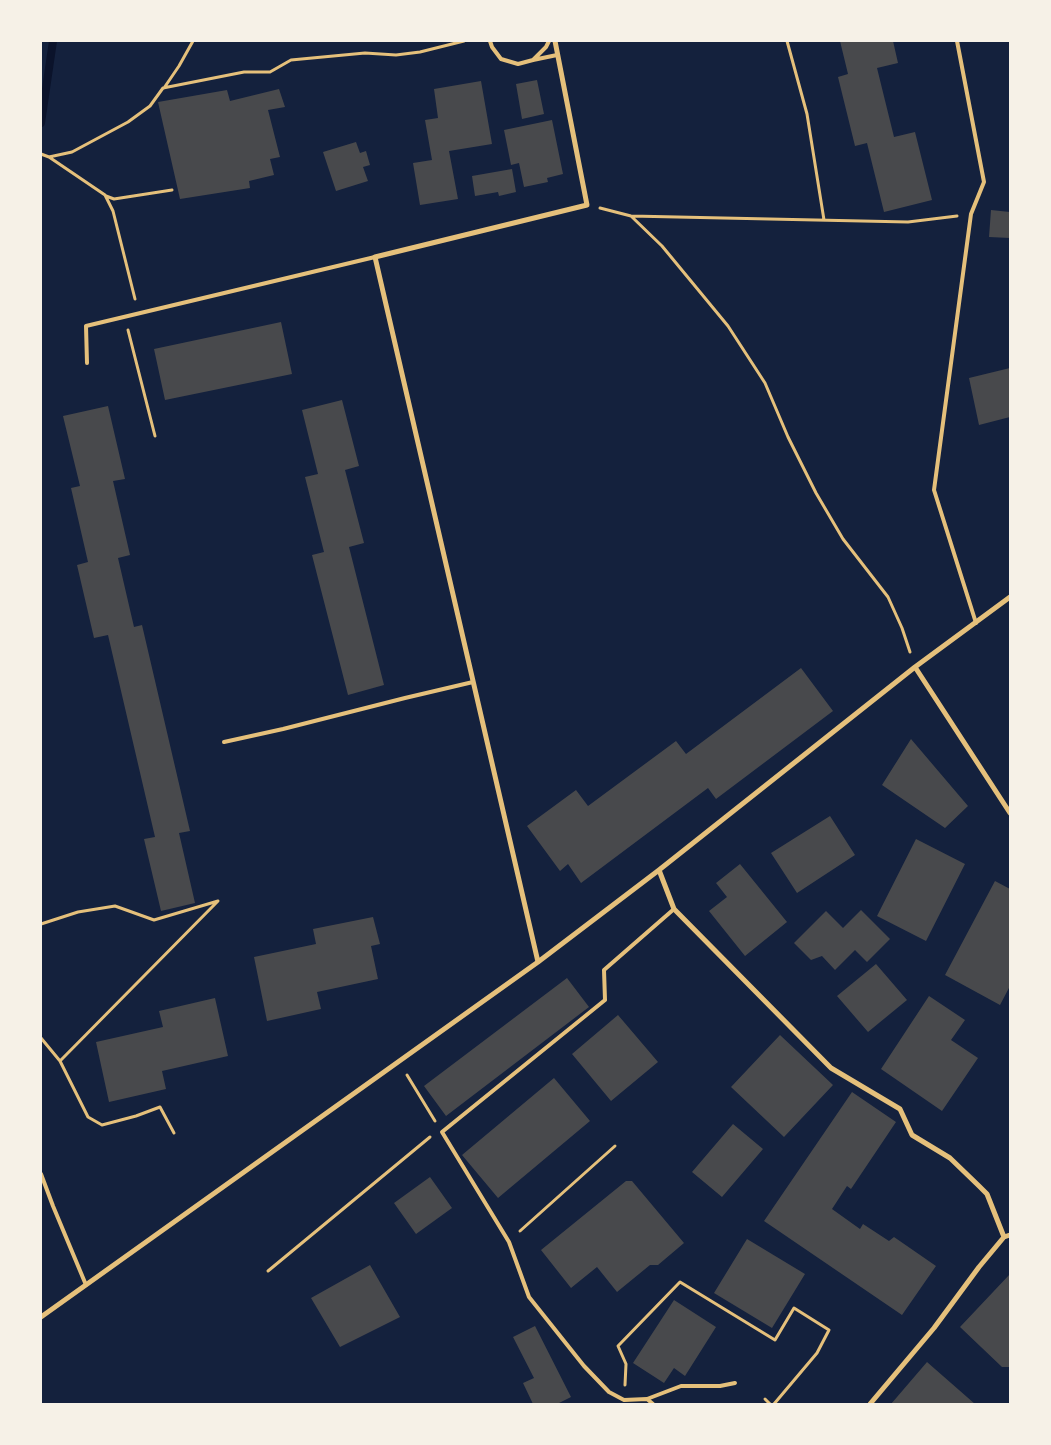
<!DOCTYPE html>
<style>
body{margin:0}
#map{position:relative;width:1051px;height:1445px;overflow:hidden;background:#14213d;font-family:Inter,sans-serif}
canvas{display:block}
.frame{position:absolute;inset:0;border:42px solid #f6f1e7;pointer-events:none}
</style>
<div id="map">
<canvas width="1051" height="1445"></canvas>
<div class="frame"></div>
</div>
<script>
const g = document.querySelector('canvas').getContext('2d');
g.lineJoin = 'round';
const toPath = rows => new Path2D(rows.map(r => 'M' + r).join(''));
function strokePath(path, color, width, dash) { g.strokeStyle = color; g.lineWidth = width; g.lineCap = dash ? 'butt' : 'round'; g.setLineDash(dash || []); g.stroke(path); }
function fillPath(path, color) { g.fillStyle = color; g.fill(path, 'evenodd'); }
const stream = toPath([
 [41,123,53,41]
]);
const building = toPath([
 [840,41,893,41,898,63,877,68,894,137,915,132,932,200,884,212,867,143,855,146,838,77,848,74],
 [537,80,544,114,522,119,516,84],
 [481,81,492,144,449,151,458,199,420,205,413,163,432,160,425,120,438,118,434,89],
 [279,89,285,107,268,110,280,157,270,159,274,175,249,181,250,188,180,199,158,102,227,90,230,101],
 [552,120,563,174,547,178,548,182,524,187,519,163,511,165,504,130],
 [356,142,360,153,366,151,370,165,363,167,368,181,336,191,323,152],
 [512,169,516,192,499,196,498,192,475,196,472,176],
 [991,210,1010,212,1010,238,989,237],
 [281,322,292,374,165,400,154,349],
 [1010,368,1010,417,979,425,969,378],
 [342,400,359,466,345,470,364,543,349,547,384,685,348,695,312,555,324,552,305,477,318,474,302,410],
 [108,406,125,479,113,481,130,555,118,558,134,627,142,625,190,831,179,833,195,903,161,911,144,839,155,837,108,635,94,638,77,565,88,562,71,488,80,486,63,416],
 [801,668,833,711,716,799,708,788,581,883,568,864,560,871,527,826,576,790,588,806,676,741,686,754],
 [911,739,968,806,945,828,882,785],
 [830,816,855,855,797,893,771,853],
 [916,839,965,864,926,941,877,916],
 [740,864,787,922,745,956,709,911,727,897,716,883],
 [995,881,1010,889,1010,986,1000,1005,945,975],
 [861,910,890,939,867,962,855,950,835,970,822,956,811,960,794,943,826,911,843,928],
 [373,917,380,944,371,946,378,979,317,992,321,1009,267,1021,254,957,316,944,313,929],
 [876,964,907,1000,868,1032,837,996],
 [567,978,589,1007,446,1116,424,1086],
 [929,996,965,1020,951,1040,978,1058,942,1111,881,1069],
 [215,998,228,1056,162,1071,166,1089,109,1102,96,1042,163,1027,159,1011],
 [618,1015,658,1062,611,1101,572,1054],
 [780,1035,833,1085,784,1137,731,1087],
 [554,1078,590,1121,498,1198,462,1155],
 [852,1092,896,1122,851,1189,847,1186,832,1209,860,1229,863,1224,889,1241,894,1237,936,1266,902,1315,764,1221],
 [733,1124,763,1149,722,1197,692,1172],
 [430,1177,452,1208,416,1234,394,1203],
 [626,1181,632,1181,684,1243,658,1265,650,1265,617,1292,597,1267,571,1288,541,1250],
 [747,1239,805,1274,772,1328,714,1293],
 [370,1265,400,1317,340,1347,311,1298],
 [1010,1274,1010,1367,1002,1367,960,1327],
 [674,1300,716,1327,685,1376,674,1368,664,1383,633,1363],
 [535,1326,571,1397,557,1404,533,1404,523,1383,534,1378,513,1337],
 [927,1362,975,1404,891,1404]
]);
const path = toPath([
 [787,41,807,114,824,220],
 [164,88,179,66,193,41],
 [41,154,49,157],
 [106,196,114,199,172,190],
 [600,208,631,216,908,222,957,216],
 [631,216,662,246,728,326,765,383,788,437,816,493,843,539,888,597,902,628,910,652],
 [135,299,113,211,105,195,49,157,72,152,128,122,150,106,163,88,244,72,270,72,291,60,365,53,396,55,420,52,464,41],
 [128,330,155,436],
 [41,924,78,912,115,906,154,920,218,901,60,1061,41,1038],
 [60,1061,88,1117,102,1125,136,1116,160,1107,174,1133],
 [407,1075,435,1121],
 [520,1231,615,1146],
 [268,1271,430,1137],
 [625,1385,626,1364,618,1346,680,1282,775,1340,794,1308,829,1330,817,1353,774,1404],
 [765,1399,770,1404]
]);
const service = toPath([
 [490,41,492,47,501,59,518,64,533,60,546,47,549,41],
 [957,41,984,182,971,214,934,490,976,623],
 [533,60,557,55],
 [87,363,86,326,375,257],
 [224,742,283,729,405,698,473,682],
 [41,1174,53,1206,86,1285],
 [647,1399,681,1386,720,1386,735,1383],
 [653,1404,647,1399,624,1400,609,1392,584,1366,529,1297,509,1242,442,1132,605,1000,604,970,674,909]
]);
const minor = toPath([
 [915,667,1010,813],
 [659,870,674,909,831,1068,900,1109,912,1135,950,1158,979,1186,987,1194,1004,1237],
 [538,962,375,257,587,205,555,41],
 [41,1317,538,962,659,870,915,667,1010,597],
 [870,1404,934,1328,979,1267,1004,1237,1010,1235]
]);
strokePath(stream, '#0b132b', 8);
fillPath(building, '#48494c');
strokePath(path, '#e5c07b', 3);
strokePath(service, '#e5c07b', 4);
strokePath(minor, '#e5c07b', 5);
</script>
